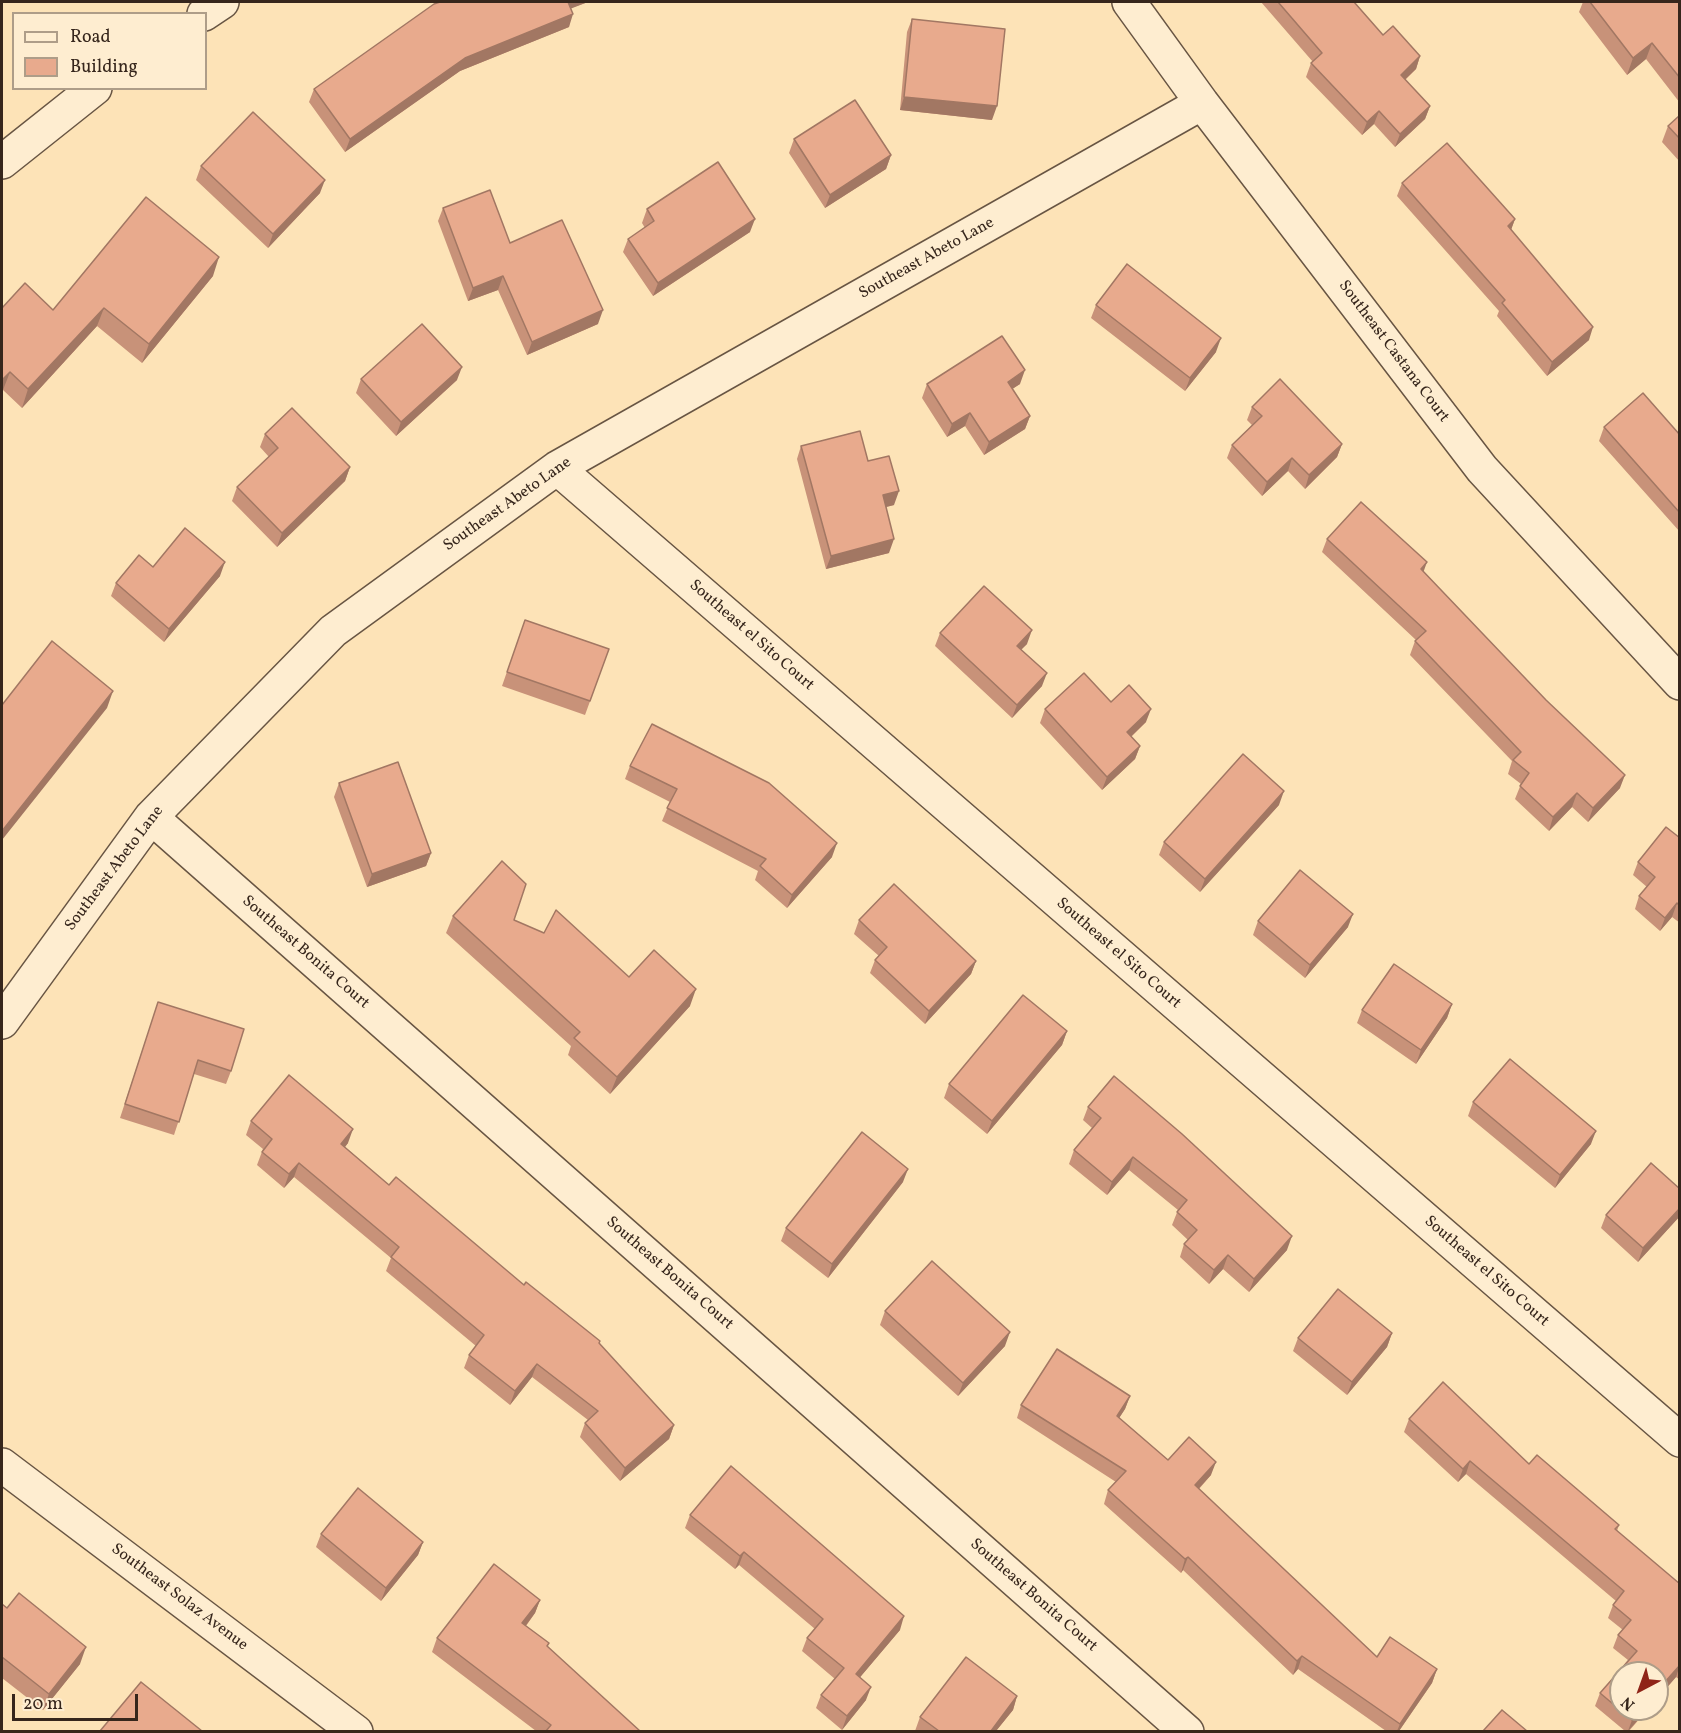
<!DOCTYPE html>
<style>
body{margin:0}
#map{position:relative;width:1681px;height:1733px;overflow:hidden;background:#fde3b7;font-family:Vollkorn,serif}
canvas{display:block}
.frame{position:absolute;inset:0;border:3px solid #36261c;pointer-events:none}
.legend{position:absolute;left:12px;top:12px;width:195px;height:78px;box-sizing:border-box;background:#feedd0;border:2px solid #ae9d88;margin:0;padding:8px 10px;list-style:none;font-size:18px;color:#36261c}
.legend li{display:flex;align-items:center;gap:12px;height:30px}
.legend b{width:30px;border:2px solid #ae9d88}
.north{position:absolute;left:1609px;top:1661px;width:60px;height:60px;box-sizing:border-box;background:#feedd0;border:2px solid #ae9d88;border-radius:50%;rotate:221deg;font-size:16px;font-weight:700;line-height:24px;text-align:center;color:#36261c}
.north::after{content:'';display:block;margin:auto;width:21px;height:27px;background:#8f2418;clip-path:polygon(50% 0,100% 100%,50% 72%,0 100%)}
.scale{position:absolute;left:12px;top:1694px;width:126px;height:27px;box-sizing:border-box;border:3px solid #36261c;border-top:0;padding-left:8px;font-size:18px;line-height:21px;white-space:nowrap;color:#36261c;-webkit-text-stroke:4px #feedd0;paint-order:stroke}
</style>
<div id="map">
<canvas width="1681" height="1733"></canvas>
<div class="frame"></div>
<ul class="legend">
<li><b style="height:8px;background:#feedd0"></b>Road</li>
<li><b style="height:16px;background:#e8aa8d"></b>Building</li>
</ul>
<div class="north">N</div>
<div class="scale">20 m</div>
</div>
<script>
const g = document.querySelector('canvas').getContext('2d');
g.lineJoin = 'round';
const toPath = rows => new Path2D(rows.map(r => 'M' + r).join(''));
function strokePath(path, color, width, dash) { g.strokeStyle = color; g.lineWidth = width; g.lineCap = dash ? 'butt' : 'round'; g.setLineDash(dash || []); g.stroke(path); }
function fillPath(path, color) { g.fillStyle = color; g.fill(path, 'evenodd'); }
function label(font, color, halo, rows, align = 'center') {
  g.font = font + ' Vollkorn,serif'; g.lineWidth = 6; g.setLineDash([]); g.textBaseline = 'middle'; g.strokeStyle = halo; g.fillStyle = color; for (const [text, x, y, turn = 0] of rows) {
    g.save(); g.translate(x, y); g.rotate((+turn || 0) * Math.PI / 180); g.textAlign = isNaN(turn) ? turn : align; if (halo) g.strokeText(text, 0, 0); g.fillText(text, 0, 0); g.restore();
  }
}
const minor = toPath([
 [1129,2,1202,103,1482,469,1680,683],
 [557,468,1680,1440],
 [151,817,1187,1732],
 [2,1022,151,817,333,631,557,468,1202,103],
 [2,1465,356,1732]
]);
const tertiary = toPath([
 [204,14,222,2],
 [2,162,95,88]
]);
const wall = toPath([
 [440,2,588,2,571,8,569,27,460,71,345,152,309,102,314,89],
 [1261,2,1354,2,1383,35,1420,56,1416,69,1405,80,1430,106,1425,119,1395,147,1374,124,1362,135,1306,77,1311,63,1313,62],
 [1583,2,1680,2,1680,103,1646,59,1627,75,1579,12],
 [912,19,992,120,900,110,907,32],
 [1680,115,1680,162,1662,142,1668,126],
 [794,139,891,155,886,169,825,208,789,153],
 [201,166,320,193,268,248,196,180],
 [1402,183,1515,219,1511,229,1589,340,1547,376,1497,316,1499,311,1397,196],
 [443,208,510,243,598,324,527,355,498,290,468,301,438,221],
 [647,209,750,232,653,296,623,252,628,239,645,228,642,223],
 [213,276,142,363,97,326,22,408,3,390,2,308,53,310],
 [1096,305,1216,352,1185,391,1091,318],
 [361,379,457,380,396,436,356,393],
 [927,384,1020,384,1012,389,1030,416,1025,429,984,455,965,426,947,437,922,398],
 [1252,407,1342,444,1337,457,1305,489,1288,471,1262,496,1227,458,1232,445,1252,425,1247,420],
 [1604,427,1680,435,1680,532,1599,441],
 [265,434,350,467,345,481,277,547,232,501,237,487,269,457,260,447],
 [801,446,868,461,894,505,886,507,889,553,826,569,797,459],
 [1327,539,1424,572,1620,788,1588,822,1572,807,1549,831,1515,799,1521,784,1508,774,1512,761,1410,655,1415,641,1416,640,1322,552],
 [153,567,220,576,164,642,111,596,116,583],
 [525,620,609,649,585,715,502,686],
 [940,633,1027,644,1021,649,1042,686,1012,718,935,646],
 [1045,709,1146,722,1131,737,1140,746,1135,759,1102,790,1040,723],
 [630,766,832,857,787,908,755,880,758,871,662,821,670,802,625,779],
 [339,783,431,853,426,866,367,887,334,797],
 [1279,805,1200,892,1159,855,1164,842],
 [1680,838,1680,923,1672,917,1660,931,1635,909,1639,896,1647,887,1633,875,1638,862],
 [453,916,514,920,629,977,690,1006,610,1094,568,1055,571,1046,446,933],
 [859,920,976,961,971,974,925,1024,870,973,875,960,879,956,854,934],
 [1258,921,1348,927,1305,978,1253,935],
 [158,1002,231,1071,226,1084,194,1074,174,1135,120,1118],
 [1452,1004,1447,1018,1416,1064,1357,1023,1362,1010],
 [1067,1031,1062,1045,987,1134,944,1098,949,1084],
 [1473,1102,1591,1144,1555,1188,1468,1116],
 [1088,1107,1287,1250,1249,1292,1223,1269,1209,1284,1180,1257,1184,1244,1188,1240,1172,1225,1178,1210,1129,1170,1107,1195,1069,1164,1074,1150,1092,1128,1083,1120],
 [251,1121,348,1143,345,1147,389,1185,524,1285,599,1344,674,1425,669,1439,620,1481,580,1437,585,1423,588,1420,532,1377,510,1405,464,1368,469,1355,476,1346,386,1271,391,1258,294,1177,284,1188,257,1165,263,1149,246,1135],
 [903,1182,828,1278,781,1241,786,1228],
 [1680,1189,1680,1216,1638,1262,1601,1228,1606,1215],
 [885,1311,1005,1346,958,1396,880,1325],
 [1392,1333,1387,1347,1347,1395,1293,1351,1298,1338],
 [1130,1396,1125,1409,1119,1418,1168,1460,1211,1475,1199,1489,1377,1657,1437,1669,1432,1683,1399,1731,1386,1731,1298,1669,1293,1675,1183,1570,1181,1573,1104,1504,1108,1490,1116,1482,1017,1418,1021,1405],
 [1409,1419,1529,1464,1619,1525,1617,1531,1680,1584,1680,1680,1676,1677,1657,1699,1657,1673,1648,1709,1629,1731,1625,1731,1595,1706,1600,1693,1628,1660,1613,1648,1618,1635,1623,1630,1608,1618,1613,1605,1616,1601,1466,1474,1458,1482,1404,1432],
 [690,1515,900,1630,860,1677,866,1700,842,1730,816,1708,821,1695,835,1679,802,1651,807,1638,815,1629,739,1565,735,1569,685,1528],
 [321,1534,423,1542,418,1555,381,1601,316,1547],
 [540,1600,535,1613,526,1626,547,1647,640,1731,536,1731,432,1652,437,1638],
 [2,1604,80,1664,43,1710,2,1678],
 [1017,1696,1013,1710,996,1731,915,1731,920,1717]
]);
const shadedWall = toPath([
 [566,2,588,2,562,12],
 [573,14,569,27,460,71,345,152,350,139,465,58],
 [1652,43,1646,59,1627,75,1633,58],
 [1420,56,1416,69,1396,88,1401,75],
 [904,97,997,106,992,120,900,110],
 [1430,106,1425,119,1395,147,1400,134],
 [1379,111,1374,124,1362,135,1367,122],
 [891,155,886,169,825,208,830,195],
 [325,180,320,193,268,248,273,234],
 [755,219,750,232,653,296,658,283],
 [1515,219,1510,233,1508,226],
 [219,257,213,276,142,363,149,344],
 [503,276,498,290,468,301,473,288],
 [104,308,97,326,22,408,28,389],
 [603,310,598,324,527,355,532,342],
 [1593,327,1589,340,1547,376,1552,362],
 [1221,338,1216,352,1185,391,1190,378],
 [462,367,457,380,396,436,401,422],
 [1025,370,1020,384,1003,395,1008,382],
 [10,372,3,390,2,392,2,380],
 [970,413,965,426,947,437,952,424],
 [1030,416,1025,429,984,455,989,442],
 [1342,444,1337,457,1305,489,1309,475],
 [1292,458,1288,471,1262,496,1267,482],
 [350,467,345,481,277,547,282,533],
 [899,491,894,505,878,509,883,495],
 [894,539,889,553,826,569,831,556],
 [225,562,220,576,164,642,169,629],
 [1427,562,1422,576,1421,569],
 [1032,630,1027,644,1012,659,1017,646],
 [1047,673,1042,686,1012,718,1017,705],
 [113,691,107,708,2,840,2,831],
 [1151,709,1146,722,1122,745,1127,732],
 [1140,746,1135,759,1102,790,1107,777],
 [1625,775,1620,788,1588,822,1593,808],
 [1284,791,1279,805,1200,892,1205,879],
 [1577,793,1572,807,1549,831,1553,817],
 [837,843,832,857,787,908,792,895],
 [431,853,426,866,367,887,372,874],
 [1677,903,1672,917,1660,931,1665,918],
 [1353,914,1348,927,1305,978,1310,965],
 [976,961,971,974,925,1024,929,1011],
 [696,989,690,1006,610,1094,617,1077],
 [1452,1004,1447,1018,1416,1064,1421,1050],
 [1067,1031,1062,1045,987,1134,992,1121],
 [353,1129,348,1143,337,1157,341,1144],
 [1596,1131,1591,1144,1555,1188,1560,1175],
 [1133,1157,1129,1170,1107,1195,1112,1182],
 [299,1163,294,1177,284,1188,289,1174],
 [908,1169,903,1182,828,1278,832,1264],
 [1680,1208,1680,1216,1638,1262,1643,1248],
 [1292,1236,1287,1250,1249,1292,1254,1279],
 [1228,1255,1223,1269,1209,1284,1214,1270],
 [1010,1332,1005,1346,958,1396,963,1383],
 [1392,1333,1387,1347,1347,1395,1352,1382],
 [537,1364,532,1377,510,1405,515,1391],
 [1130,1396,1125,1409,1112,1429,1117,1416],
 [674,1425,669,1439,620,1481,625,1468],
 [1470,1461,1466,1474,1458,1482,1463,1469],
 [1216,1462,1211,1475,1190,1498,1195,1485],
 [423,1542,418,1555,381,1601,386,1588],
 [744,1552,739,1565,735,1569,740,1556],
 [1188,1557,1183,1570,1181,1573,1185,1559],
 [540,1600,535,1613,518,1636,522,1623],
 [904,1616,900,1630,851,1688,856,1674],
 [86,1647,80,1664,43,1710,49,1694],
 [1302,1656,1298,1669,1293,1675,1297,1661],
 [1680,1665,1676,1677,1657,1699,1657,1691],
 [1437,1669,1432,1683,1399,1731,1397,1731,1400,1724],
 [871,1687,866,1700,842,1730,847,1716],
 [1017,1696,1013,1710,996,1731,991,1731],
 [1641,1709,1648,1709,1628,1731,1632,1720]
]);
const building = toPath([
 [440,2,568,2,573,14,465,58,350,139,314,89,434,4,440,2],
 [1278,2,1354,2,1383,35,1393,26,1420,56,1401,75,1430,106,1400,134,1379,111,1367,122,1311,63,1322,53,1278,2],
 [1590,2,1680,2,1680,78,1652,43,1633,58,1590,2],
 [912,19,1005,29,997,106,904,97,912,19],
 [855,100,891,155,830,195,794,139,855,100],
 [253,112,325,180,273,234,201,166,253,112],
 [1680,115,1680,139,1668,126,1680,115],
 [1447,143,1515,219,1508,226,1593,327,1552,362,1502,303,1505,300,1402,183,1447,143],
 [718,162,755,219,658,283,628,239,654,221,647,209,718,162],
 [490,190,510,243,562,220,603,310,532,342,503,276,473,288,443,208,490,190],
 [146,197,219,257,149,344,104,308,28,389,10,372,2,380,2,308,25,283,53,310,146,197],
 [1127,264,1221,338,1190,378,1096,305,1127,264],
 [422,324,462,367,401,422,361,379,422,324],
 [1002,336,1025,370,1008,382,1030,416,989,442,970,413,952,424,927,384,1002,336],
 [1280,379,1342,444,1309,475,1292,458,1267,482,1232,445,1262,416,1252,407,1280,379],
 [1643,393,1680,435,1680,513,1604,427,1643,393],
 [292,408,350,467,282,533,237,487,278,448,265,434,292,408],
 [860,431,868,461,889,456,899,491,883,495,894,539,831,556,801,446,860,431],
 [1361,502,1427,562,1421,569,1546,700,1625,775,1593,808,1577,793,1553,817,1520,786,1529,773,1513,760,1521,752,1415,641,1426,631,1327,539,1361,502],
 [185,528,225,562,169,629,116,583,139,555,153,567,185,528],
 [984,586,1032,630,1017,646,1047,673,1017,705,940,633,984,586],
 [525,620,609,649,590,701,507,672,525,620],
 [52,641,113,691,2,831,2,705,52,641],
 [1084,673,1111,702,1129,685,1151,709,1127,732,1140,746,1107,777,1045,709,1084,673],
 [652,724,769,783,837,843,792,895,760,866,766,859,667,808,677,789,630,766,652,724],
 [1243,754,1284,791,1205,879,1164,842,1243,754],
 [398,762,431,853,372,874,339,783,398,762],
 [1666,827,1680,838,1680,906,1677,903,1665,918,1639,896,1655,877,1638,862,1666,827],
 [502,861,526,884,514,920,544,933,556,910,629,977,654,950,696,989,617,1077,574,1038,580,1032,453,916,502,861],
 [1300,870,1353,914,1310,965,1258,921,1300,870],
 [894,884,976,961,929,1011,875,960,887,947,859,920,894,884],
 [1394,964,1452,1004,1421,1050,1362,1010,1394,964],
 [1023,995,1067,1031,992,1121,949,1084,1023,995],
 [158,1002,244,1029,231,1071,198,1060,179,1122,125,1104,158,1002],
 [1510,1059,1596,1131,1560,1175,1473,1102,1510,1059],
 [289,1075,353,1129,341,1144,389,1185,396,1177,524,1285,526,1282,600,1341,599,1343,674,1425,625,1468,585,1423,598,1411,537,1364,515,1391,469,1355,484,1335,391,1257,399,1247,299,1163,289,1174,262,1152,272,1139,251,1121,289,1075],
 [1114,1076,1182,1134,1292,1236,1254,1279,1228,1255,1214,1270,1184,1244,1197,1230,1177,1212,1187,1200,1133,1157,1112,1182,1074,1150,1101,1118,1088,1107,1114,1076],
 [862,1132,908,1169,832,1264,786,1228,862,1132],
 [1651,1163,1680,1189,1680,1208,1643,1248,1606,1215,1651,1163],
 [932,1261,1010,1332,963,1383,885,1311,932,1261],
 [1338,1289,1392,1333,1352,1382,1298,1338,1338,1289],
 [1057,1349,1130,1396,1117,1416,1168,1460,1189,1437,1216,1462,1195,1485,1377,1657,1390,1637,1437,1669,1400,1724,1302,1656,1297,1661,1188,1557,1185,1559,1108,1490,1126,1471,1021,1405,1057,1349],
 [1443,1382,1529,1464,1537,1455,1619,1525,1615,1529,1680,1584,1680,1665,1657,1691,1657,1673,1621,1673,1621,1709,1641,1709,1632,1720,1600,1693,1637,1651,1618,1635,1631,1620,1613,1605,1624,1591,1470,1461,1463,1469,1409,1419,1443,1382],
 [731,1466,904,1616,856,1674,871,1687,847,1716,821,1695,844,1668,807,1638,823,1619,744,1552,740,1556,690,1515,731,1466],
 [358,1488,423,1542,386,1588,321,1534,358,1488],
 [494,1564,540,1600,522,1623,549,1643,547,1646,640,1731,546,1731,551,1725,437,1638,494,1564],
 [19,1593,86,1647,49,1694,2,1657,2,1604,7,1608,19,1593],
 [966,1657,1017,1696,991,1731,939,1731,920,1717,966,1657],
 [141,1682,202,1731,100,1731,141,1682],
 [1502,1710,1527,1731,1483,1731,1502,1710]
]);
const streetNames = [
 ["Southeast Abeto Lane",927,259,-29],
 ["Southeast Castana Court",1393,352,53],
 ["Southeast Abeto Lane",508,505,-35],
 ["Southeast el Sito Court",751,636,41],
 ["Southeast Abeto Lane",115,869,-53],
 ["Southeast Bonita Court",305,953,41],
 ["Southeast el Sito Court",1118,954,41],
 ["Southeast el Sito Court",1486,1272,41],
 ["Southeast Bonita Court",669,1274,41],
 ["Southeast Bonita Court",1033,1596,41],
 ["Southeast Solaz Avenue",179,1598,37]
];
strokePath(minor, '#685543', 36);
strokePath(tertiary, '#685543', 36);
strokePath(minor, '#feedd0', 33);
strokePath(tertiary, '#feedd0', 33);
fillPath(wall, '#c89279');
fillPath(shadedWall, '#a27763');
fillPath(building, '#e8aa8d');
strokePath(building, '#a27763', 1.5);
label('16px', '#36261c', '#feedd0', streetNames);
</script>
